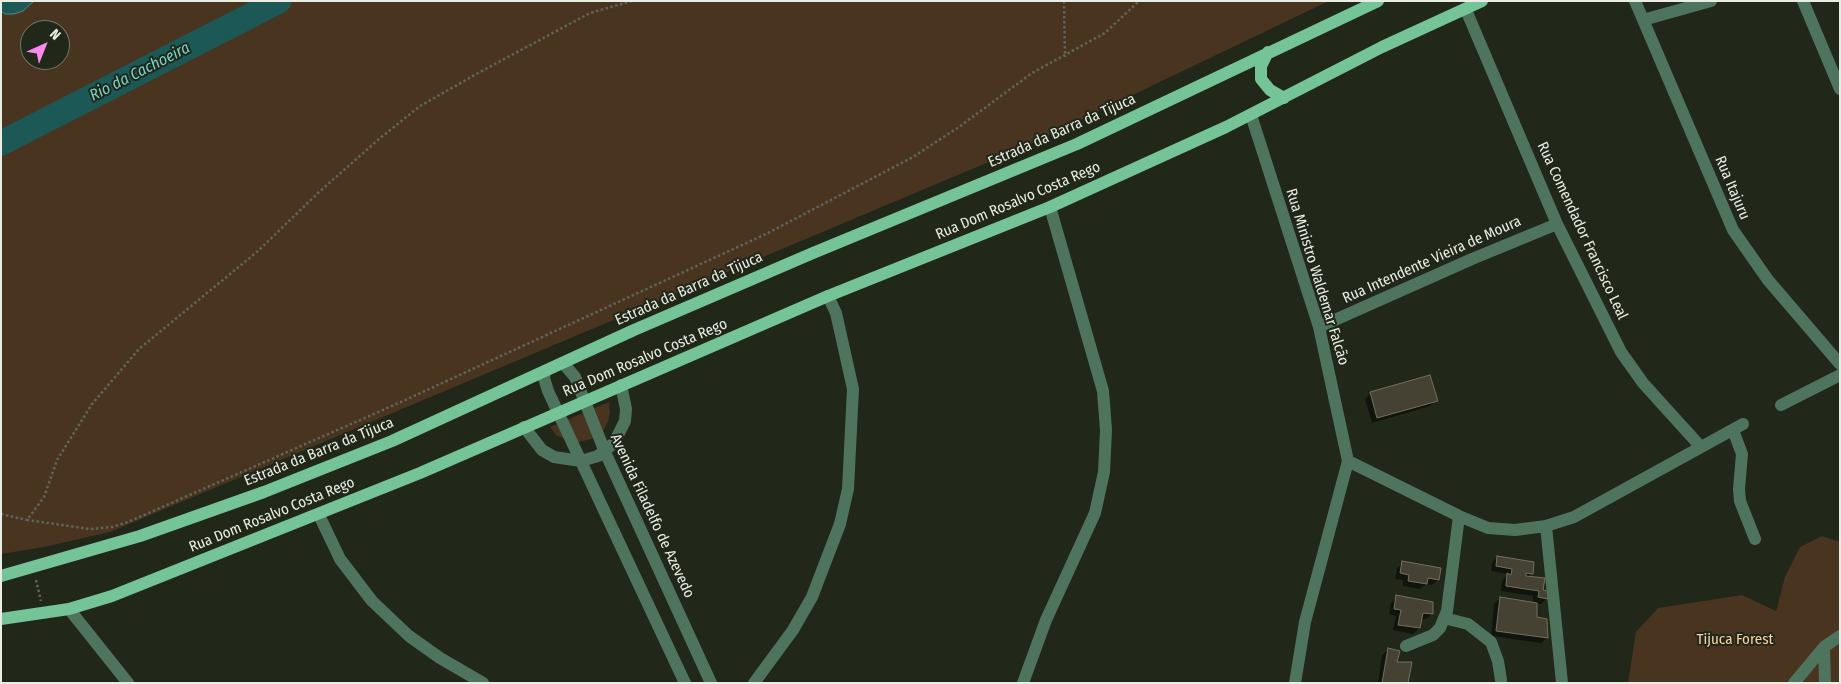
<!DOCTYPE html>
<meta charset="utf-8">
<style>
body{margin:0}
#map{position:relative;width:1841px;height:684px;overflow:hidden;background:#212719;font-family:"Fira Sans Condensed",sans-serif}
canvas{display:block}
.frame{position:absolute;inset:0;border:2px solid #e9ede4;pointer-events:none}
.north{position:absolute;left:20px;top:20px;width:50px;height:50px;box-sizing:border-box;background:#212719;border:1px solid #71766a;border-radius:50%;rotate:44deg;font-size:14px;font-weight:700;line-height:20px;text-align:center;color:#e9ede4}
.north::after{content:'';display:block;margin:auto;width:18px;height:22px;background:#f788ec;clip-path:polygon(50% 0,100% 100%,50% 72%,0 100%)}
</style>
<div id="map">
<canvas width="1841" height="684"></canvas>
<div class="frame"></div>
<div class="north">N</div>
</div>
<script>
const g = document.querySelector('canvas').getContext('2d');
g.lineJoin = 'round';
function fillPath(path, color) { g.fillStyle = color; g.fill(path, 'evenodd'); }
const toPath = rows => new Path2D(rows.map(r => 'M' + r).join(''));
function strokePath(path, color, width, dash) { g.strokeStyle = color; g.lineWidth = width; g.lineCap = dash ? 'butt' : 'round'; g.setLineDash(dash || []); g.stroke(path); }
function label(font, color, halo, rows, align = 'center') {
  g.font = font + ' "Fira Sans Condensed",sans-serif'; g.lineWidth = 4; g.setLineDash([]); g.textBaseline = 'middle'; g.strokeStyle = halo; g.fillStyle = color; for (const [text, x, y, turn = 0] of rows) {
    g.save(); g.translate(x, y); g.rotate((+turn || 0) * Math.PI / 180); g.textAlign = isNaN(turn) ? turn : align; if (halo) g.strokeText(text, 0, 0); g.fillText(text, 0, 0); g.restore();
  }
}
const green = toPath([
 [1,1,1329,1,1022,148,110,532,44,547,1,554],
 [30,30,60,30,60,60,30,60],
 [609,402,610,412,608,422,603,431,595,438,575,443,556,435,550,427],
 [1822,536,1840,542,1840,683,1628,683,1636,632,1658,608,1742,595,1776,611,1785,577,1800,547]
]);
const water = toPath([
 [1,1,34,1,23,11,14,14,5,14,1,11,1,1]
]);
const shadow = toPath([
 [1371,393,1436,400,1430,406,1372,423,1365,399],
 [1497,557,1531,573,1528,577,1547,598,1541,604,1536,603,1535,618,1547,638,1541,643,1491,636,1494,604,1500,598,1533,603,1533,596,1501,591,1502,581,1508,574,1491,571,1492,563],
 [1403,563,1438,580,1432,585,1426,584,1420,589,1403,586,1403,580,1395,579,1397,568],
 [1397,597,1432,614,1426,619,1421,619,1419,628,1413,634,1393,630,1396,616,1389,614,1391,603],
 [1388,650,1396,663,1407,683,1378,683,1382,655]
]);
const river = toPath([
 [1,143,279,1]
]);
const building = toPath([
 [1430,375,1438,401,1377,418,1370,392,1430,375],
 [1497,556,1534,562,1533,574,1526,573,1526,576,1545,578,1543,590,1548,591,1548,599,1538,597,1539,591,1506,586,1507,573,1511,575,1512,569,1496,566,1497,556],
 [1402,561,1441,568,1439,580,1428,578,1427,584,1408,581,1409,575,1400,573,1402,561],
 [1396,595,1433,602,1433,614,1423,613,1420,628,1398,625,1401,610,1394,609,1396,595],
 [1500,597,1537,603,1537,617,1547,619,1548,638,1496,631,1500,597],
 [1388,648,1400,651,1397,662,1412,662,1408,683,1382,683,1388,648]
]);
const path = toPath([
 [632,1,590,13,480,72,420,106,379,139,319,192,258,251,139,349,92,404,57,460,44,497,27,520,90,529,112,527,128,522,401,402,766,234,913,157,959,127,1032,73,1105,33,1139,1],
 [1064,1,1065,57],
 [1,514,27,520],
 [36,580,41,601]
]);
const minor = toPath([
 [1635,1,1733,230,1768,280,1840,364],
 [1803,1,1840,89],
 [1466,10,1557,224,1621,352,1643,383,1700,446],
 [1643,20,1711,1],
 [1251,115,1319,327,1348,461,1305,622,1295,683],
 [1319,327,1472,259,1557,224],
 [563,363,575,377,605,452,711,683],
 [545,371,544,378,548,391,685,683],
 [1781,405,1840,375],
 [524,427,542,450,554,457,581,461,598,456,614,443,625,421,626,409,621,385],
 [1733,430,1742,454,1739,489,1740,501,1755,539],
 [1348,461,1459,516,1488,528,1515,530,1546,526,1574,517,1743,424],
 [319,515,340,559,372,601,409,636,440,658,483,683],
 [1546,526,1562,683],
 [69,609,128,683],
 [1444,618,1468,624,1491,642,1498,661,1501,680],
 [1406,646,1433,635,1440,628,1447,611,1459,516],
 [1824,647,1825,683],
 [754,683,793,630,812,597,840,524,848,489,853,389,836,313,828,296],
 [1023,683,1046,620,1095,513,1104,472,1106,430,1103,391,1050,207],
 [1794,683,1824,647,1840,636]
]);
const major = toPath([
 [1268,52,1261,66,1261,79,1270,90,1284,98],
 [1,576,140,536,264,492,392,441,634,330,813,253,1077,144,1378,1],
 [1,619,69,609,112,596,420,473,828,296,1050,207,1226,127,1382,47,1482,1]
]);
const streetNames = [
 ["Estrada da Barra da Tijuca",1062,131,-24],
 ["Rua Itajuru",1732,188,67],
 ["Rua Dom Rosalvo Costa Rego",1018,201,-23],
 ["Rua Comendador Francisco Leal",1582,231,65],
 ["Rua Intendente Vieira de Moura",1432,260,-24],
 ["Rua Ministro Waldemar Falcão",1317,277,73],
 ["Estrada da Barra da Tijuca",689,289,-24],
 ["Rua Dom Rosalvo Costa Rego",645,358,-23],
 ["Estrada da Barra da Tijuca",319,452,-22],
 ["Rua Dom Rosalvo Costa Rego",272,515,-22],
 ["Avenida Filadelfo de Azevedo",652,516,65]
];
const parkNames = [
 ["Tijuca Forest",1735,640]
];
const waterNames = [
 ["Rio da Cachoeira",140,72,-27]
];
fillPath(green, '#49341f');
fillPath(water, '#1c5855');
strokePath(water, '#5a8580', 1);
fillPath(shadow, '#0007');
strokePath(river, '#1c5855', 25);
fillPath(building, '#464233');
strokePath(building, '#74705f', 1);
strokePath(path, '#5f6558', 2.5, [2.5, 2.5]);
strokePath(minor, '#4f745e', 12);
strokePath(major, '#74c497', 12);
label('15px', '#e9ede4', '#212719', streetNames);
label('15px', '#fbcfa6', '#212719', parkNames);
label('italic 16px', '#75d4cd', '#212719', waterNames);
</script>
